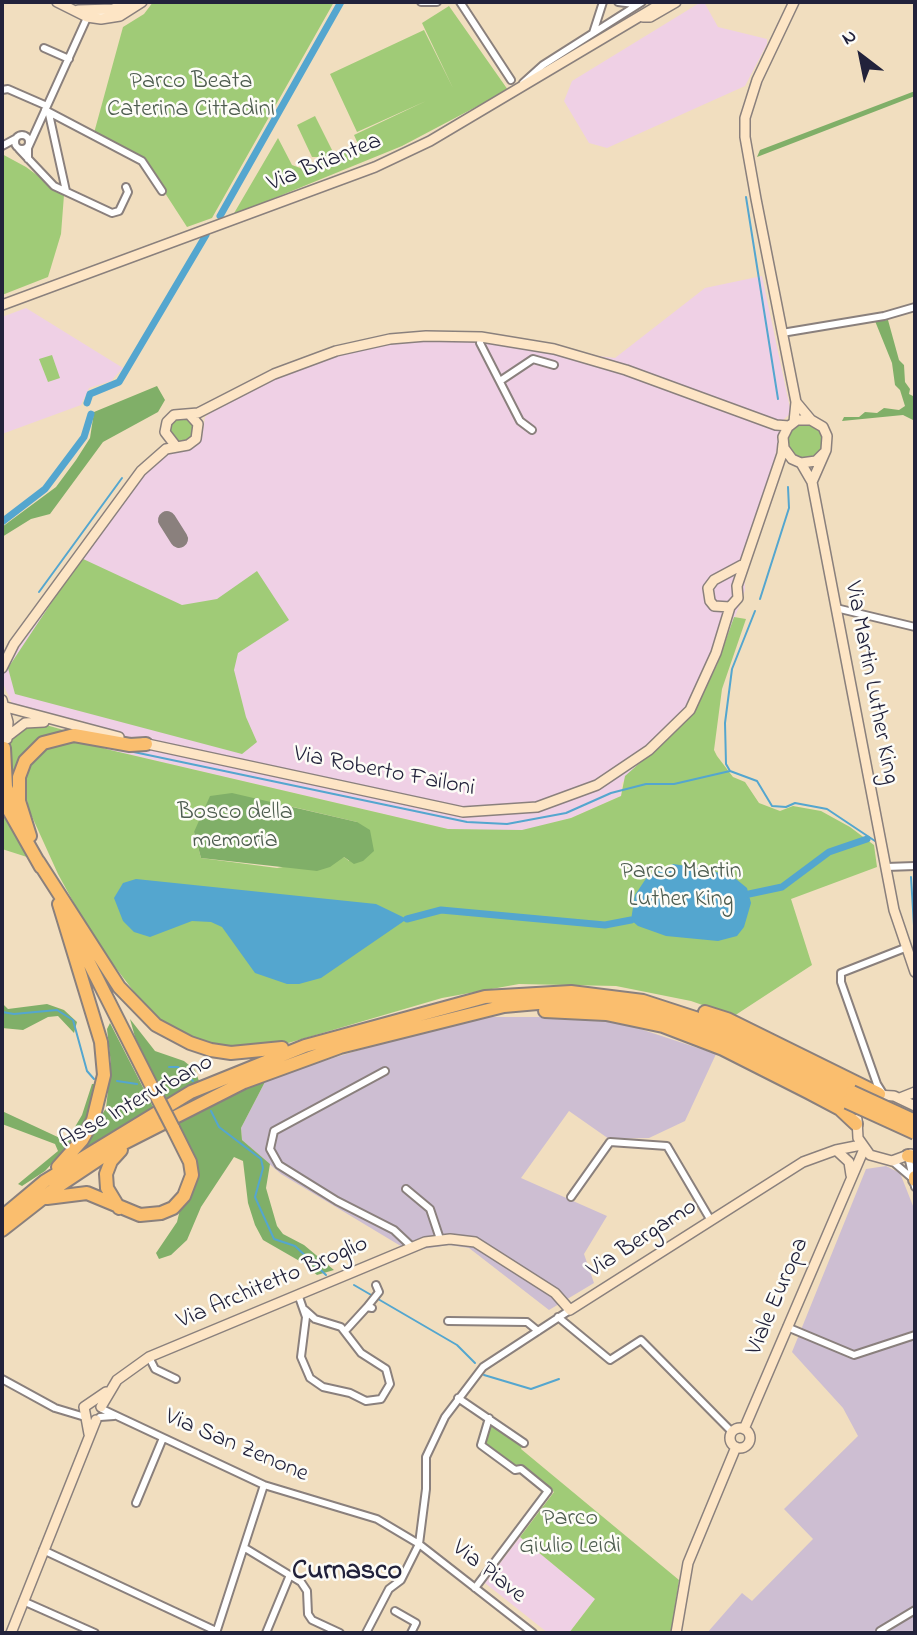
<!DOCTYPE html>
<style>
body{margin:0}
#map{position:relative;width:917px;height:1635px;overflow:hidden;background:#f1debf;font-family:"Indie Flower",sans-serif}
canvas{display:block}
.frame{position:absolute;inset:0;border:4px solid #22223b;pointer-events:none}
.north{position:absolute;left:826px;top:21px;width:70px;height:70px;-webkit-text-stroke:5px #fdfcf7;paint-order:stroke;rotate:328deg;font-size:19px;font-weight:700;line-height:28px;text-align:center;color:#22223b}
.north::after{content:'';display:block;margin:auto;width:24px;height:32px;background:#22223b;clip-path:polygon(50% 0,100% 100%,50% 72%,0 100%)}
</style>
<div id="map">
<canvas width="917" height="1635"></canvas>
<div class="frame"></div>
<div class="north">N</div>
</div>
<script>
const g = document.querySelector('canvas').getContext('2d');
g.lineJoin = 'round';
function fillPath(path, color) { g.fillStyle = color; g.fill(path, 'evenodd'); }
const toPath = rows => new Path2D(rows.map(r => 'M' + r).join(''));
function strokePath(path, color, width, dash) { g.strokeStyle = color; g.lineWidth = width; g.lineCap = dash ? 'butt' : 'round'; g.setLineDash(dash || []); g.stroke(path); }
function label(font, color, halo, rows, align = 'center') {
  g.font = font + ' "Indie Flower",sans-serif'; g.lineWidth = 5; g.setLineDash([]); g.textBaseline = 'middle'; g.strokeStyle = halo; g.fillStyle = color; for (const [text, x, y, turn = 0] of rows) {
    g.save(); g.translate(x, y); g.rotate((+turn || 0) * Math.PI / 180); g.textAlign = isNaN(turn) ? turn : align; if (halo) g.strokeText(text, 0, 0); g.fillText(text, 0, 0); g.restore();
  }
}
const built = toPath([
 [701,2,704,2,718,27,767,39,767,44,745,86,607,148,589,143,564,101,572,81],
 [762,276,791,413,783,420,767,493,744,561,745,590,717,665,695,707,622,783,621,796,571,818,522,831,448,829,106,749,78,739,83,721,13,706,2,681,5,668,83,553,134,485,167,451,185,451,202,438,205,417,230,398,290,370,360,347,378,347,413,340,445,338,615,358,705,288],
 [26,308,123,368,111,381,89,388,81,405,2,434,2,317],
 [520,1537,595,1599,569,1633,548,1633,485,1583]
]);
const industrial = toPath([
 [489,1017,604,1017,716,1054,685,1121,649,1138,609,1139,569,1111,521,1178,607,1216,584,1254,594,1283,549,1310,469,1248,449,1245,409,1251,281,1174,242,1140,241,1128,267,1078,376,1045],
 [886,1166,900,1173,915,1211,915,1633,707,1633,742,1593,752,1601,813,1539,784,1509,858,1436,843,1408,792,1352,866,1169]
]);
const green = toPath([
 [153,2,334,2,212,218,187,227,143,159,94,133,123,27,144,14],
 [449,6,508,90,402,146,233,215,278,138,292,165,303,169,359,146,354,135,426,101,357,132,330,74,424,30,453,88,422,23],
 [315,116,334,154,327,157,312,157,297,125],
 [2,154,26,167,64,195,61,234,48,277,2,295],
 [52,355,60,378,48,382,39,359],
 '169 430a13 13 0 1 1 26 0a13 13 0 1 1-26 0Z',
 '787 441a18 18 0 1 1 36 0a18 18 0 1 1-36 0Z',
 [81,558,182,605,217,599,257,571,289,620,238,653,234,670,246,717,257,742,242,754,15,694,8,668],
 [734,617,746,619,722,689,714,750,717,756,733,777,745,782,759,803,780,811,793,806,821,811,850,827,874,845,877,867,791,899,812,965,734,1016,691,1001,616,986,519,984,442,998,278,1046,217,1046,179,1034,160,1021,138,997,93,938,58,874,29,810,25,789,27,768,45,747,78,739,106,749,448,829,522,830,571,818,621,796,625,776,668,738,695,707,717,665],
 [289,806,357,822,349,861,344,857,277,868,201,858,194,832],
 [39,723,67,731,43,739,13,793,8,756,11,739,27,724],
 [2,802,20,841,27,857,2,849],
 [490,1423,522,1446,521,1449,679,1580,671,1633,569,1633,595,1599,520,1537,554,1492,519,1465,512,1465,484,1444]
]);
const forest = toPath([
 [915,91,915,96,757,157,760,150],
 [888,320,899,360,904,365,905,382,910,389,909,394,915,397,915,421,903,415,842,421,844,417,859,417,865,412,877,413,884,408,899,410,905,406,900,390,895,385,892,363,875,321],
 [157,386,165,400,158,412,103,442,50,514,31,519,2,537,2,527,56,487,76,460,90,438,94,412],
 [232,793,357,822,370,830,374,851,363,861,354,864,344,857,330,867,317,871,201,858,194,832,210,796],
 [2,1003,8,1009,47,1004,64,1010,77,1022,74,1033,58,1016,48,1017,23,1030,2,1028],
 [130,1019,155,1051,184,1061,195,1070,199,1081,166,1100,135,1037],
 [110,1023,153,1107,84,1150,83,1146,106,1108,111,1064,107,1029],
 [267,1078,241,1128,242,1140,270,1164,266,1188,277,1226,283,1234,304,1245,334,1270,317,1275,303,1263,263,1240,255,1225,248,1203,243,1161,234,1157,201,1207,187,1240,171,1255,159,1259,156,1253,177,1222,193,1156,177,1122],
 [92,1084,95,1084,93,1106,77,1137,45,1171,22,1186,18,1184,58,1151,55,1144,2,1124,2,1111,62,1139,69,1137,82,1115]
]);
const water = toPath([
 [673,864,708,869,736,879,747,888,751,903,744,927,737,936,718,941,666,936,638,926,631,920,635,895,647,877],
 [136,879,376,904,407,919,321,978,299,984,287,984,255,973,222,927,211,922,192,921,150,937,134,932,123,921,114,898,123,883]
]);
const stream = toPath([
 [80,2,85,3],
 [93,4,113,2],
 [746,197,778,399],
 [39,592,122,478],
 [760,599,789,508,788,487],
 [755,611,732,669,725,723,726,764,730,771,757,781,772,806,786,807,795,803,827,809,875,841],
 [129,751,467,822,507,824,566,813,611,793,646,784,674,784,730,771],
 [911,877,915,942],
 [2,1012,14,1014,57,1010,73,1020,87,1071,94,1079],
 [169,1067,178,1067,193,1081],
 [117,1081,137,1084],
 [211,1111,219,1127,261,1159,263,1168,255,1197,274,1239,295,1246,326,1275],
 [354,1285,457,1345,475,1363],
 [484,1375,531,1389,559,1379]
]);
const canal = toPath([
 [220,216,341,2],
 [87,403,90,394,119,382,206,235],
 [2,522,45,489,84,437,91,414],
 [749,894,782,887,829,852,867,839],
 [407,919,441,910,605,925,631,920]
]);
const taxiway = toPath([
 [167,520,179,539]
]);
const street = toPath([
 [421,2,437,2],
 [460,2,511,80],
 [618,2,634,4],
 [593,33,603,2],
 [44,48,69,59],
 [523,83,543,65,642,2],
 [2,90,8,89,47,106],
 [45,110,142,161,162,191],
 [49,114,66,191],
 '15 142a7 7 0 1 1 14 0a7 7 0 1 1-14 0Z',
 [2,146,15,139],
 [19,149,54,186,112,213,119,211,128,192,126,187],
 [28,159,28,148,86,20,90,14,109,12],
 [782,333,884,316,915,307],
 [481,337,480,343,520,421,532,430],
 [500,381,533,359,554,365],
 [836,608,915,627],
 [886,867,915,866],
 [385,1071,274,1131,270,1149,279,1165,337,1201,394,1230,411,1246],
 [882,1092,877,1084,841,982,841,973,905,948],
 [908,1156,915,1187],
 [892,1161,912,1178],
 [406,1189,430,1209,440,1239],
 [571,1197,610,1142,667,1146,710,1219],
 [299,1297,306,1317,301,1357,310,1378,323,1387,350,1393,366,1401,381,1399,390,1384,386,1369,361,1353,341,1327,315,1319,305,1310],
 [367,1307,379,1292,376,1285],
 [558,1317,610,1360,641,1340,732,1432],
 [448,1321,527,1322,538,1331],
 [787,1327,854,1355,915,1335],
 [346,1330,367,1307,372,1308],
 [149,1357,155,1369,176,1379],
 [2,1379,55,1408,85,1417],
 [458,1398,524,1443],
 [102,1409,264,1485,377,1519,419,1544,533,1633],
 [100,1417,114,1416],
 [136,1503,163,1438],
 [245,1548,301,1582,307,1591,308,1614,312,1620,340,1633],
 [43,1550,216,1631],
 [475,1588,548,1491,521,1469,515,1470,481,1445,489,1418],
 [23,1601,95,1633],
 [395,1611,416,1623,411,1633],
 [880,1631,915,1610],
 [216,1633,264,1485],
 [266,1633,290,1575],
 [366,1633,389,1589,401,1580,419,1544,426,1489,426,1457,445,1417,483,1367,570,1310]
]);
const secondary = toPath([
 [57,2,87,17,101,19,120,16,142,2],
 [78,10,113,9,132,2],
 [643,17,650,17,676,2],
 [2,305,375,167,430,141,664,2],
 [796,402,811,420,823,427,827,436,826,450,812,482],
 [811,420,797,420,788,427,783,437,784,448,792,459,801,463,816,461,824,453],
 [794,422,796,402,756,199,745,137,745,118,757,80,794,2],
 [175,445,165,432,167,422,174,415,198,413,274,374,336,351,390,339,426,336,481,337,554,349,626,370,776,425,789,426],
 [801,463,812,482,894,910,915,972],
 [730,607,714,606,710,601,708,588,714,580,742,565],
 [2,668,14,644,141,471,166,449,188,445,196,439,198,424,190,415],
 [2,700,8,722,7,739],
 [6,707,119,737],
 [8,736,25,723,44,722],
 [143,743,463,812,537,807,597,785,649,750,690,710,716,653,730,607,738,598,737,586,782,454,783,444],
 [876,1095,894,1096,915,1106],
 [900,1098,915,1092],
 [857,1119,858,1138,870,1155,892,1161,911,1154],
 [836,1150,849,1162,851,1175],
 [101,1407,117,1380,149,1357,425,1242,450,1239,475,1242,555,1293,570,1310,803,1162,836,1150,861,1145],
 '730 1438a10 10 0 1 1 20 0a10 10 0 1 1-20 0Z',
 [744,1429,864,1149],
 [89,1434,84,1407,106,1392],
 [11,1633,96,1420],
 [676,1633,688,1563,736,1447]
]);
const highway = toPath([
 [4,748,6,787,15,808],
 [2,798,41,867],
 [30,836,19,801,19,777,25,761,43,743,74,735,130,745,146,744],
 [38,861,119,987,156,1025,190,1043,211,1050,231,1053,282,1048],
 [71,927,156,1095],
 [545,1011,606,1014,663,1026,723,1049,808,1092,840,1109,856,1124],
 [705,1012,727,1019,879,1094],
 [908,1156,915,1157],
 [58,1167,82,1140,93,1120,104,1075,101,1042,59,904],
 [915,1177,915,1180],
 [47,1198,87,1193,140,1215,161,1213,173,1208,184,1196,192,1175,190,1162,173,1128],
 [119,1208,107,1188,106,1174,111,1161,121,1150],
 [2,1217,45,1181,191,1092,305,1046,485,997,571,992,643,1001,726,1028,852,1092],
 [2,1230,57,1187,120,1145,244,1082,340,1047,504,1006,549,1002,601,1005,655,1015,720,1038,847,1102]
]);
const highwayBridge = toPath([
 [852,1092,915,1121],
 [156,1095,173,1128],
 [847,1102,915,1133]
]);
const parkNames = [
 ["Parco Beata",191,83],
 ["Caterina Cittadini",191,111],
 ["Bosco della",235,814],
 ["memoria",235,842],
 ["Parco Martin",681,873],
 ["Luther King",681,901],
 ["Parco",570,1520],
 ["Giulio Leidi",570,1548]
];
const streetNames = [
 ["Via Briantea",325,164,-22],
 ["Via Martin Luther King",870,683,79],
 ["Via Roberto Failoni",384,773,11],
 ["Asse Interurbano",137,1103,-29],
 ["Via Bergamo",643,1240,-33],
 ["Via Architetto Broglio",273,1284,-23],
 ["Viale Europa",779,1297,-67],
 ["Via San Zenone",236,1447,23],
 ["Via Piave",488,1573,38]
];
const quarterNames = [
 ["Curnasco",347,1573]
];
fillPath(built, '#efd0e5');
fillPath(industrial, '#cdbed2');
fillPath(green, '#a0cb77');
fillPath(forest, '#80af68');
fillPath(water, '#54a6cf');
strokePath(stream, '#54a6cf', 2);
strokePath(canal, '#54a6cf', 7);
strokePath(taxiway, '#8a807d', 18);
strokePath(street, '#8a807d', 10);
strokePath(secondary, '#8a807d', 12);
strokePath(highway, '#8a807d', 16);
strokePath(street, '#fff', 6);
strokePath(secondary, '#fde5c5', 9);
strokePath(highway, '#fabe6e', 12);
strokePath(highwayBridge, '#8a807d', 16, []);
strokePath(highwayBridge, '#fabe6e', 12);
label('24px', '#4e5d50', '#fdfcf7', parkNames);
label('24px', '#22223b', '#fdfcf7', streetNames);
label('bold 28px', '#22223b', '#fdfcf7', quarterNames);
</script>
